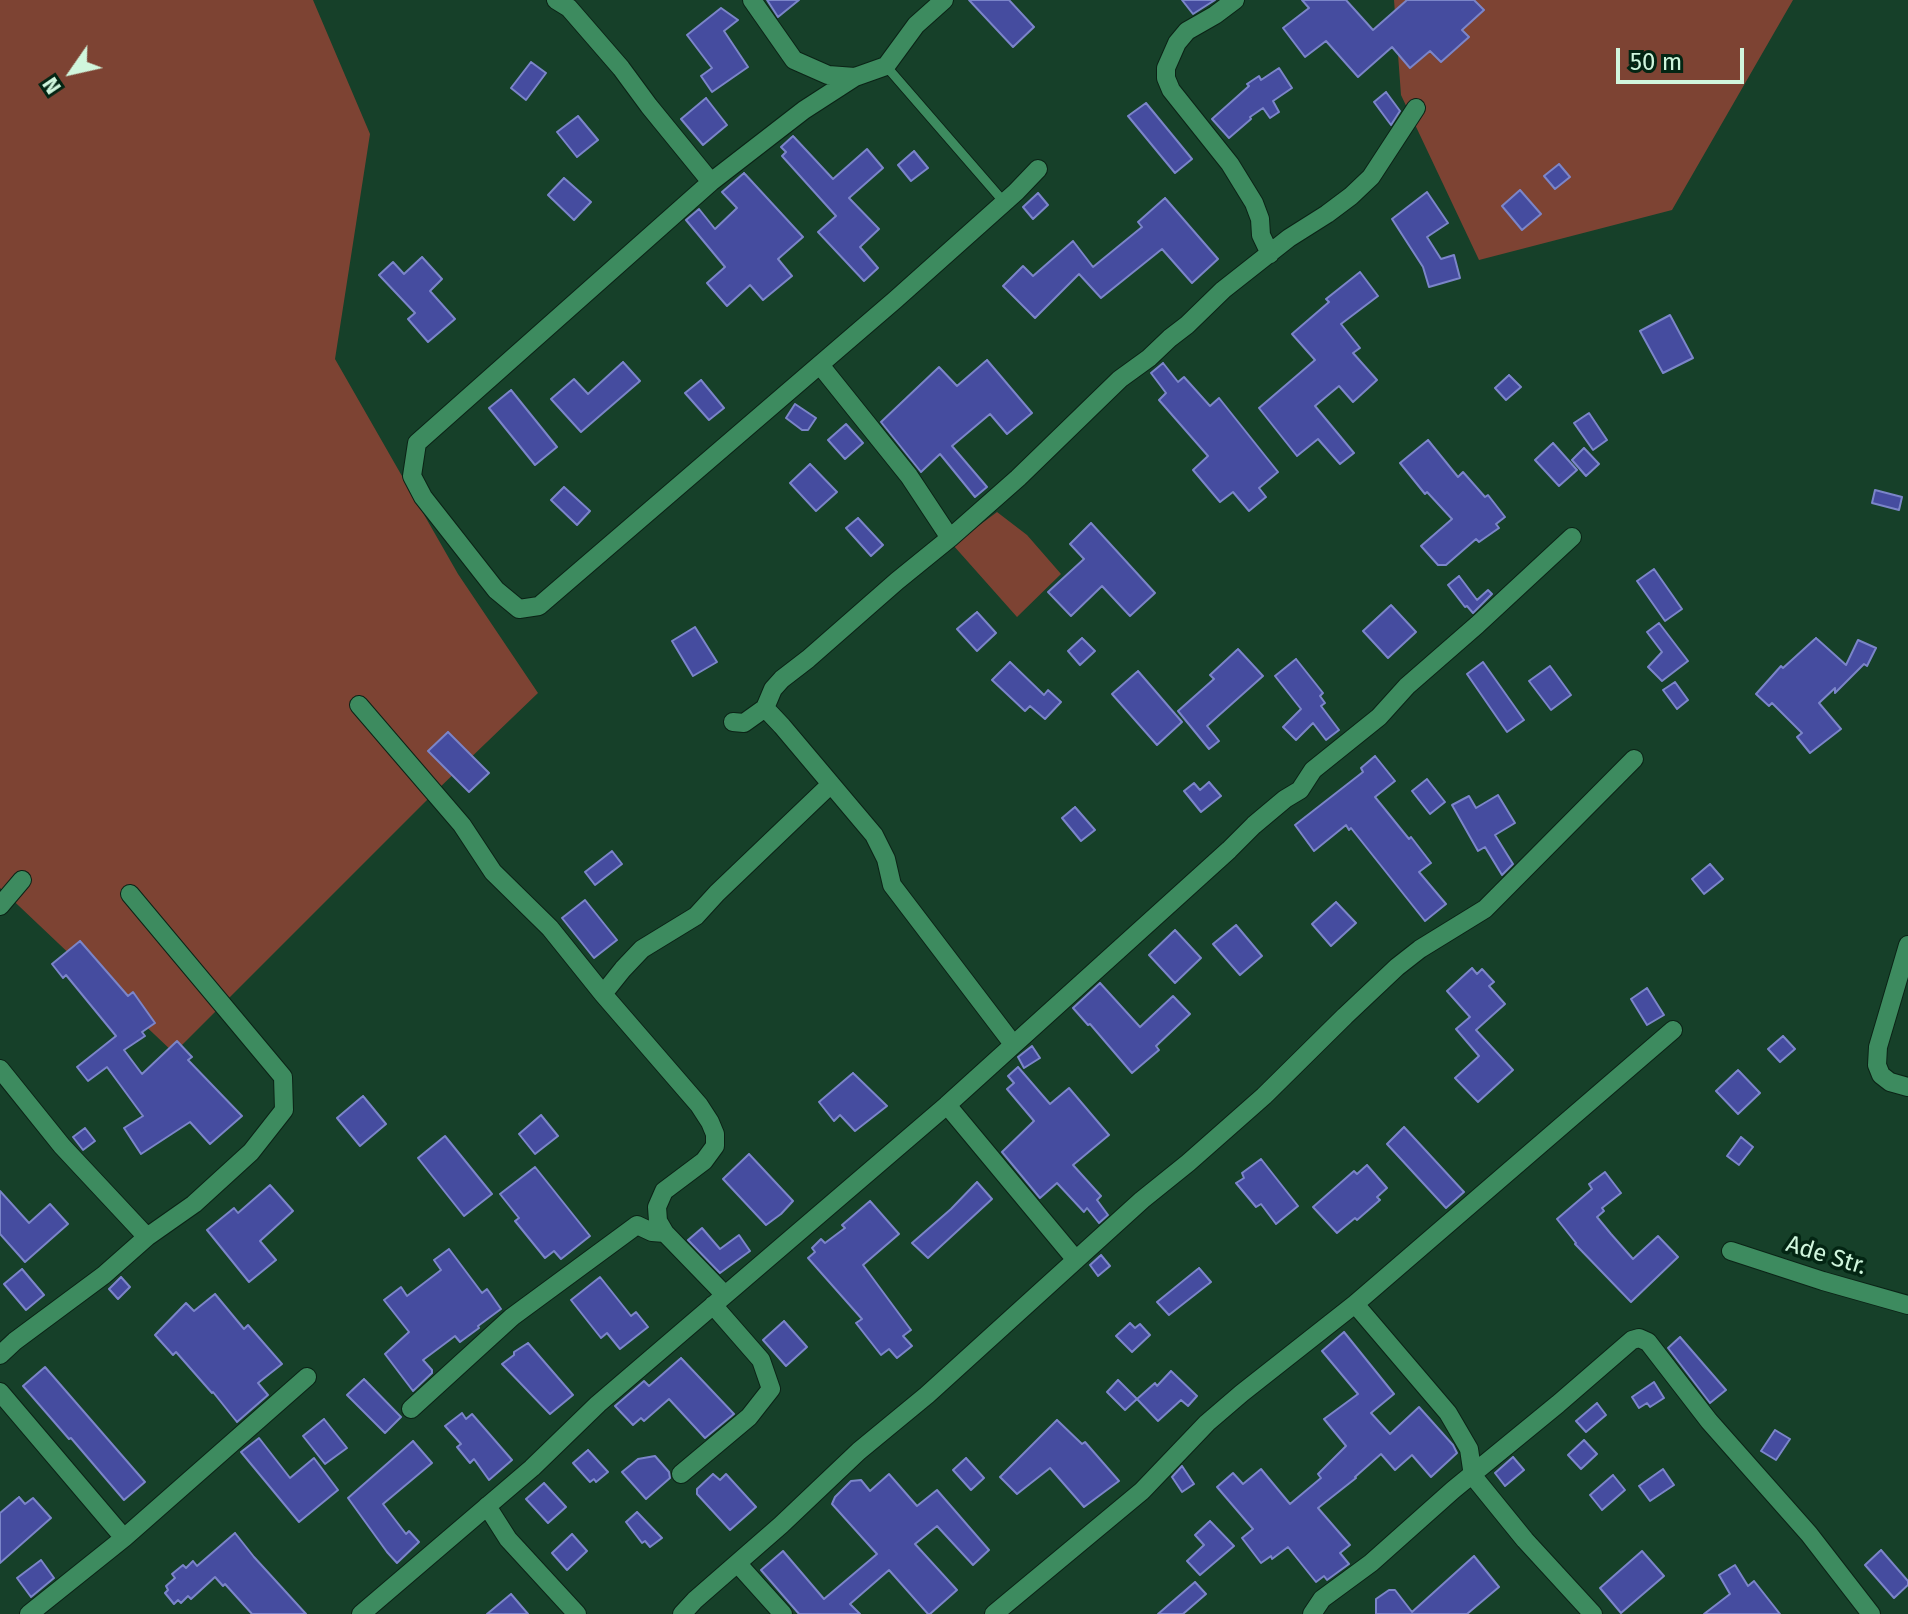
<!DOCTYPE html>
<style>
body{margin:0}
#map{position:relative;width:1908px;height:1614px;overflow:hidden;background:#164029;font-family:"Fira Sans",sans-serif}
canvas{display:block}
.north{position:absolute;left:32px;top:32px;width:80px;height:80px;-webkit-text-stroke:6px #032513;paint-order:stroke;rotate:236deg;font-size:22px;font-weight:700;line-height:32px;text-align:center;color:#d0f6dd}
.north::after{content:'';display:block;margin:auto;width:28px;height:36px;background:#d0f6dd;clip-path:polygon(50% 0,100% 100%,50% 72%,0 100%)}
.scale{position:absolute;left:1616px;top:48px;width:128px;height:36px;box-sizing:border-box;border:4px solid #d0f6dd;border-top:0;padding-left:10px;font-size:24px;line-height:28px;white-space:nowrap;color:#d0f6dd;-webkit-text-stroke:6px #032513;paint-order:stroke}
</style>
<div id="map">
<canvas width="1908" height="1614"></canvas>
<div class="north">N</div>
<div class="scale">50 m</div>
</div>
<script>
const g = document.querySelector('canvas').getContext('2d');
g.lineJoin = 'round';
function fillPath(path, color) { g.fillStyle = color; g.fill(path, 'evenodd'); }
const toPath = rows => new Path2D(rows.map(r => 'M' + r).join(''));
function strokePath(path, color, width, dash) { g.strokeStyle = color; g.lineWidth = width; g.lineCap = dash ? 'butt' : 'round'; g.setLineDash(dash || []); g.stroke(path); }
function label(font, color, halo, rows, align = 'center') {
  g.font = font + ' "Fira Sans",sans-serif'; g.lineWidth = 7; g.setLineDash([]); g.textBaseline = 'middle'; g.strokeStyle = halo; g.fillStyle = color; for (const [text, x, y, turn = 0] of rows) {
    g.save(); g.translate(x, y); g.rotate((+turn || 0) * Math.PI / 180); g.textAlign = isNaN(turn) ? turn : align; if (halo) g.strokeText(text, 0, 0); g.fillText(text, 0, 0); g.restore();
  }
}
const green = toPath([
 [0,0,313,0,370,134,335,359,458,574,538,693,436,791,174,1053,0,888],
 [1394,0,1793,0,1672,210,1479,260,1401,95],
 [997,512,1027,535,1061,574,1017,617,953,545]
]);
const building = toPath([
 [767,0,799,0,778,17,767,0],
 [969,0,1009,0,1034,27,1013,47,969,0],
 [1182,0,1215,0,1193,14,1182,0],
 [1302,0,1346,0,1373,30,1407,0,1474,0,1484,10,1462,30,1469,37,1441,62,1430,51,1410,68,1392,47,1358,77,1326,41,1305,57,1283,28,1309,8,1302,0],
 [721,8,738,20,724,31,748,67,712,92,701,76,712,68,687,35,721,8],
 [531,62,546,73,526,100,511,88,531,62],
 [1279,68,1292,88,1273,101,1279,112,1270,118,1263,108,1250,117,1251,119,1229,138,1212,119,1249,86,1247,84,1259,76,1261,80,1279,68],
 [1386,92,1400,111,1391,125,1374,102,1386,92],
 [706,98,727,125,703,145,681,119,706,98],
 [1146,103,1192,159,1175,173,1128,116,1146,103],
 [578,116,598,140,577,157,557,132,578,116],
 [793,136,833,179,867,149,883,168,849,198,879,229,860,247,878,268,864,281,818,232,836,216,782,156,786,152,781,147,793,136],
 [914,151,928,168,911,181,898,165,914,151],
 [1559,164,1570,177,1555,189,1544,176,1559,164],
 [744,173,803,237,778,259,792,276,763,300,750,285,727,306,707,283,725,267,686,220,699,209,715,229,737,208,722,192,744,173],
 [564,178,591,202,574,220,548,195,564,178],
 [1520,190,1541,214,1522,230,1502,206,1520,190],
 [1427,192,1448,223,1427,237,1441,259,1454,255,1460,278,1429,287,1423,267,1392,219,1427,192],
 [1038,193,1048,205,1033,219,1023,207,1038,193],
 [1165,198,1218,259,1192,283,1162,249,1101,298,1079,274,1035,318,1003,286,1023,266,1033,276,1073,241,1093,267,1142,227,1138,222,1165,198],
 [422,257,442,279,430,291,455,319,428,342,408,319,415,313,379,275,393,262,404,274,422,257],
 [1360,272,1378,296,1341,324,1360,348,1353,353,1377,380,1353,402,1339,386,1315,406,1354,453,1340,464,1318,439,1297,456,1259,408,1315,360,1292,334,1329,302,1326,299,1360,272],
 [1670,315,1693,358,1663,373,1640,331,1670,315],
 [987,360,1032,413,1007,434,990,414,952,446,987,487,975,497,940,454,921,472,881,422,939,367,957,386,987,360],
 [623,362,640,381,581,432,551,399,574,379,588,394,623,362],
 [1163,363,1178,382,1184,377,1210,406,1219,398,1278,472,1259,488,1266,497,1249,511,1233,492,1220,502,1193,470,1208,456,1159,400,1166,393,1151,373,1163,363],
 [1509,375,1521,387,1506,400,1495,388,1509,375],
 [701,380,724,408,709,420,685,393,701,380],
 [511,390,557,447,535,465,489,408,511,390],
 [795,404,816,418,808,430,802,430,786,418,795,404],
 [1589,413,1607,440,1593,450,1574,423,1589,413],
 [846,424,863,443,845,459,828,440,846,424],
 [1428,440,1458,477,1463,472,1485,497,1488,495,1505,517,1496,524,1499,528,1479,542,1476,539,1446,565,1438,565,1421,546,1452,519,1427,492,1425,494,1400,463,1428,440],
 [1553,443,1577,470,1559,486,1535,460,1553,443],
 [1584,448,1599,464,1586,476,1572,460,1584,448],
 [810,464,837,492,816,511,790,483,810,464],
 [564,487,590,511,577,525,551,500,564,487],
 [1875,490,1902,497,1899,510,1872,503,1875,490],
 [858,518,883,545,871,556,846,528,858,518],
 [1091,523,1155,593,1130,616,1102,586,1071,616,1048,592,1084,559,1070,544,1091,523],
 [1654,569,1682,609,1665,621,1637,581,1654,569],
 [1459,576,1477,600,1488,590,1492,594,1473,613,1467,606,1465,607,1448,585,1459,576],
 [1391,605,1416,632,1388,658,1363,631,1391,605],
 [977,612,996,633,977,651,957,629,977,612],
 [1659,623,1688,661,1662,681,1648,667,1662,652,1647,632,1659,623],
 [695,627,717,662,693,676,672,641,695,627],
 [1082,638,1095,651,1080,665,1068,651,1082,638],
 [1816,638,1846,665,1858,640,1876,648,1867,666,1864,664,1835,693,1835,688,1819,703,1841,729,1810,753,1797,737,1802,733,1772,703,1769,706,1756,694,1781,666,1783,668,1816,638],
 [1238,649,1263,676,1207,726,1219,741,1209,749,1178,711,1214,679,1210,675,1238,649],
 [1296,659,1323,693,1320,696,1325,703,1321,706,1339,730,1326,740,1313,723,1296,740,1283,727,1301,709,1275,676,1296,659],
 [1010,662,1044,695,1048,690,1061,702,1045,719,1030,706,1025,711,992,680,1010,662],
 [1483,662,1524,720,1507,732,1467,674,1483,662],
 [1550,666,1571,695,1551,710,1529,681,1550,666],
 [1138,671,1182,722,1157,745,1112,694,1138,671],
 [1675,682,1688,700,1677,709,1663,690,1675,682],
 [448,732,489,773,469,792,428,751,448,732],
 [1375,756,1395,781,1375,797,1409,839,1411,837,1431,863,1419,872,1446,904,1425,921,1351,828,1349,830,1346,825,1314,851,1295,825,1363,772,1361,768,1375,756],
 [1427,779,1445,802,1430,814,1412,791,1427,779],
 [1209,782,1221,796,1201,812,1184,791,1194,783,1200,790,1209,782],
 [1498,795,1515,823,1495,835,1513,864,1502,875,1485,847,1478,851,1452,805,1469,796,1476,808,1498,795],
 [1075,807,1095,830,1081,841,1062,818,1075,807],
 [612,851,622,864,595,885,585,872,612,851],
 [1710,864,1723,879,1704,894,1692,879,1710,864],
 [585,900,617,940,594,958,562,918,585,900],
 [1336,902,1356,923,1331,946,1312,924,1336,902],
 [1236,925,1262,956,1240,975,1213,944,1236,925],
 [1175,930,1201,958,1175,983,1149,955,1175,930],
 [80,941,128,996,133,992,155,1023,142,1032,145,1036,124,1050,142,1074,177,1041,192,1057,188,1060,242,1116,210,1144,190,1122,141,1154,124,1128,143,1116,107,1067,88,1081,77,1067,116,1036,66,975,63,978,52,964,80,941],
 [1472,968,1477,974,1482,969,1494,982,1489,986,1505,1004,1476,1030,1513,1070,1478,1102,1455,1078,1479,1056,1456,1029,1470,1017,1447,991,1472,968],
 [1100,983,1140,1027,1173,996,1190,1014,1156,1046,1159,1050,1132,1073,1090,1024,1088,1025,1073,1008,1100,983],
 [1647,988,1664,1015,1647,1025,1631,999,1647,988],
 [1783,1036,1795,1049,1780,1062,1768,1049,1783,1036],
 [1032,1046,1040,1058,1024,1068,1018,1057,1032,1046],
 [1018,1067,1050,1104,1069,1088,1109,1135,1073,1165,1101,1196,1097,1200,1108,1215,1099,1223,1087,1208,1084,1212,1057,1183,1040,1198,1002,1152,1034,1121,1007,1089,1014,1083,1008,1076,1018,1067],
 [1738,1070,1760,1093,1738,1114,1716,1091,1738,1070],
 [853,1073,887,1106,855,1131,840,1115,834,1121,819,1102,853,1073],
 [363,1096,386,1124,360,1146,337,1118,363,1096],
 [541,1115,558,1136,535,1154,519,1134,541,1115],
 [1404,1127,1464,1192,1446,1208,1387,1144,1404,1127],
 [85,1128,95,1141,83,1150,73,1137,85,1128],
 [445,1136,492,1194,464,1216,418,1158,445,1136],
 [1741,1137,1753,1147,1739,1165,1727,1156,1741,1137],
 [749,1154,793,1201,781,1214,766,1225,723,1179,749,1154],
 [1261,1159,1298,1206,1276,1224,1261,1204,1256,1207,1236,1183,1244,1178,1242,1173,1261,1159],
 [1367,1165,1387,1188,1377,1197,1380,1200,1357,1220,1355,1218,1337,1233,1313,1207,1354,1171,1357,1174,1367,1165],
 [535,1167,590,1236,561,1259,554,1251,545,1258,515,1221,519,1218,500,1194,535,1167],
 [1605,1172,1621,1193,1602,1208,1604,1211,1597,1217,1611,1234,1633,1259,1658,1236,1678,1257,1631,1302,1575,1244,1576,1243,1557,1219,1592,1189,1589,1184,1605,1172],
 [977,1182,992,1199,928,1258,912,1243,951,1209,977,1182],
 [270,1185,293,1211,260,1241,276,1260,249,1282,207,1230,234,1208,238,1213,270,1185],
 [0,1191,29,1223,50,1204,68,1224,25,1262,0,1234,0,1191],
 [870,1201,899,1234,863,1265,911,1330,903,1336,912,1346,897,1358,889,1349,881,1355,856,1323,862,1319,808,1258,815,1252,812,1248,821,1239,825,1243,845,1228,842,1225,870,1201],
 [702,1228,720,1249,739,1235,750,1251,720,1273,688,1240,702,1228],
 [449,1249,482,1293,487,1289,501,1309,478,1326,479,1328,460,1342,455,1336,423,1360,432,1370,432,1373,413,1391,385,1354,409,1332,384,1300,401,1287,407,1296,441,1270,434,1260,449,1249],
 [1101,1255,1110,1266,1098,1276,1090,1265,1101,1255],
 [1199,1268,1211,1282,1169,1315,1157,1302,1199,1268],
 [22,1269,44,1295,26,1310,4,1284,22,1269],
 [121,1277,130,1287,118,1299,109,1289,121,1277],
 [600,1277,631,1316,636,1312,648,1327,620,1349,607,1333,601,1338,571,1300,600,1277],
 [215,1294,244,1329,248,1325,282,1364,258,1383,268,1395,237,1422,213,1392,212,1393,176,1352,173,1355,155,1335,186,1303,194,1311,215,1294],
 [784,1321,807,1347,786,1366,763,1340,784,1321],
 [1130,1323,1135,1328,1140,1324,1150,1335,1132,1352,1116,1336,1130,1323],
 [1344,1332,1394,1394,1371,1413,1390,1434,1419,1407,1453,1445,1457,1453,1431,1477,1412,1455,1395,1470,1381,1454,1355,1477,1356,1478,1318,1508,1350,1545,1340,1553,1349,1564,1327,1580,1324,1576,1316,1582,1288,1547,1272,1559,1271,1556,1261,1563,1242,1538,1253,1529,1217,1487,1233,1473,1243,1484,1261,1469,1290,1504,1321,1478,1318,1474,1346,1446,1324,1419,1358,1394,1322,1351,1344,1332],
 [1680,1337,1726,1390,1710,1403,1668,1348,1680,1337],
 [528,1343,573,1395,550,1414,502,1364,514,1355,514,1352,528,1343],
 [681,1358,734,1414,705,1438,669,1399,644,1421,641,1418,633,1425,615,1406,644,1381,649,1386,681,1358],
 [45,1367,145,1482,124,1500,71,1438,69,1439,23,1386,45,1367],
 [1171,1371,1197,1396,1188,1406,1181,1400,1158,1421,1137,1399,1155,1383,1157,1386,1171,1371],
 [364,1379,401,1417,385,1433,347,1395,364,1379],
 [1118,1380,1137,1399,1125,1410,1107,1392,1118,1380],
 [1654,1382,1664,1398,1650,1407,1647,1403,1639,1408,1632,1397,1654,1382],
 [1597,1403,1606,1415,1586,1432,1576,1421,1597,1403],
 [462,1413,466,1419,472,1414,512,1460,489,1480,474,1459,470,1463,457,1447,461,1444,445,1426,462,1413],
 [324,1419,347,1448,325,1464,303,1436,324,1419],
 [1057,1420,1082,1444,1085,1442,1119,1481,1084,1507,1050,1468,1017,1494,1000,1477,1057,1420],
 [1775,1430,1790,1439,1776,1460,1761,1451,1775,1430],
 [259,1438,290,1478,314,1458,338,1490,299,1522,241,1452,259,1438],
 [1584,1440,1597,1454,1581,1469,1568,1455,1584,1440],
 [413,1441,432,1463,383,1504,406,1534,409,1531,419,1542,397,1563,387,1552,348,1498,413,1441],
 [588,1450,608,1472,596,1482,594,1479,590,1482,573,1463,588,1450],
 [655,1456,669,1472,670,1478,646,1499,622,1472,638,1459,655,1456],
 [1513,1457,1524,1470,1505,1486,1495,1473,1513,1457],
 [966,1458,984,1478,971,1490,953,1470,966,1458],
 [1182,1466,1194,1484,1182,1492,1172,1477,1182,1466],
 [1663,1469,1674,1485,1650,1501,1639,1486,1663,1469],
 [713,1474,720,1480,726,1474,756,1507,730,1530,697,1494,697,1489,713,1474],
 [889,1474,917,1506,937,1490,989,1550,973,1565,937,1526,915,1544,957,1590,930,1614,928,1614,889,1570,850,1604,860,1614,799,1614,761,1570,783,1551,824,1599,877,1554,832,1504,835,1497,851,1481,861,1480,870,1491,889,1474],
 [1613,1475,1625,1490,1602,1510,1590,1495,1613,1475],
 [544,1483,566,1507,548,1523,526,1499,544,1483],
 [19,1497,25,1504,33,1498,51,1518,0,1563,0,1513,19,1497],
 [637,1512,662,1538,650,1547,645,1541,642,1543,626,1522,637,1512],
 [1210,1521,1234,1546,1200,1575,1187,1561,1204,1545,1195,1535,1210,1521],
 [235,1533,254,1557,306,1614,252,1614,225,1584,223,1586,215,1577,191,1599,188,1596,181,1603,178,1600,174,1604,165,1593,168,1590,166,1586,175,1578,172,1574,183,1565,186,1568,193,1561,197,1566,235,1533],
 [572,1534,587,1551,567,1570,552,1553,572,1534],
 [1881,1550,1908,1581,1908,1585,1894,1598,1865,1565,1881,1550],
 [1642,1551,1664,1576,1621,1613,1600,1588,1642,1551],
 [1474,1556,1499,1587,1467,1614,1376,1614,1376,1599,1389,1590,1395,1590,1412,1612,1474,1556],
 [41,1560,54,1578,31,1597,17,1578,41,1560],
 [1735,1565,1748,1586,1754,1581,1780,1614,1704,1614,1730,1594,1719,1575,1735,1565],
 [1195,1582,1206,1594,1183,1614,1158,1614,1195,1582],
 [511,1594,528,1614,487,1614,511,1594]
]);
const lane = toPath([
 [886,66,1004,202]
]);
const street = toPath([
 [556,0,569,8,621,68,649,106,711,182],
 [752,0,794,60,828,75,855,77],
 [944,0,916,25,886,66,855,77,804,110,711,182,417,443,412,476,423,497,496,590,519,609,539,606,895,300,1016,192,1038,169],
 [1235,0,1215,15,1187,31,1177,43,1166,68,1166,78,1171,90,1230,164,1254,203,1260,219,1261,235,1270,254],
 [820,365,909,476,950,538],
 [359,705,462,825,493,872,550,928,603,994,699,1105,710,1122,715,1134,715,1146,704,1161,664,1191,657,1207,658,1221,665,1233,725,1295],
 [765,708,782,726,874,835,886,859,892,885,1013,1044],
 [733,722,744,723,765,708,773,689,782,679,808,659,897,581,950,538,1018,478,1120,379,1149,358,1170,338,1187,325,1223,290,1289,238,1327,214,1351,196,1371,177,1416,108],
 [0,906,22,880],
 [1908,945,1878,1047,1877,1065,1881,1075,1890,1082,1908,1087],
 [603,994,623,969,642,949,696,916,717,893,831,784],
 [0,1069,62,1146,147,1237],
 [947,1105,1076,1260],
 [1731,1251,1823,1281,1908,1305],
 [1355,1304,1448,1413,1469,1449,1473,1476,1525,1540,1593,1614],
 [0,1355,15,1341,104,1275,147,1237,194,1204,251,1152,284,1110,283,1077,130,894],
 [0,1392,124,1538],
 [411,1409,512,1317,637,1225,652,1232,665,1233],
 [681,1474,749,1417,771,1389,761,1360,713,1305],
 [487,1506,508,1539,577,1614],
 [738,1564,783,1614],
 [29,1614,124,1538,307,1377],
 [361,1614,532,1468,598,1404,947,1105,1229,850,1254,825,1285,799,1300,790,1313,770,1379,717,1407,686,1477,625,1572,537],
 [682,1614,695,1600,781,1525,859,1451,927,1395,1142,1200,1188,1163,1264,1096,1345,1016,1397,967,1420,949,1485,909,1634,759],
 [994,1614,1142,1491,1207,1423,1242,1393,1355,1304,1673,1030],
 [1312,1614,1322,1599,1371,1563,1453,1490,1558,1404,1632,1340,1639,1338,1648,1342,1709,1421,1809,1534,1871,1614]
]);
const streetNames = [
 ["Ade Str.",1826,1256,17]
];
fillPath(green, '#7d4333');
fillPath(building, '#454c9f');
strokePath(building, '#7b85c9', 2);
strokePath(lane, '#0b2316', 11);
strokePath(street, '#0b2316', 20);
strokePath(lane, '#3d8b5f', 9);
strokePath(street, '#3d8b5f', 18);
label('24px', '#d0f6dd', '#032513', streetNames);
</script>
